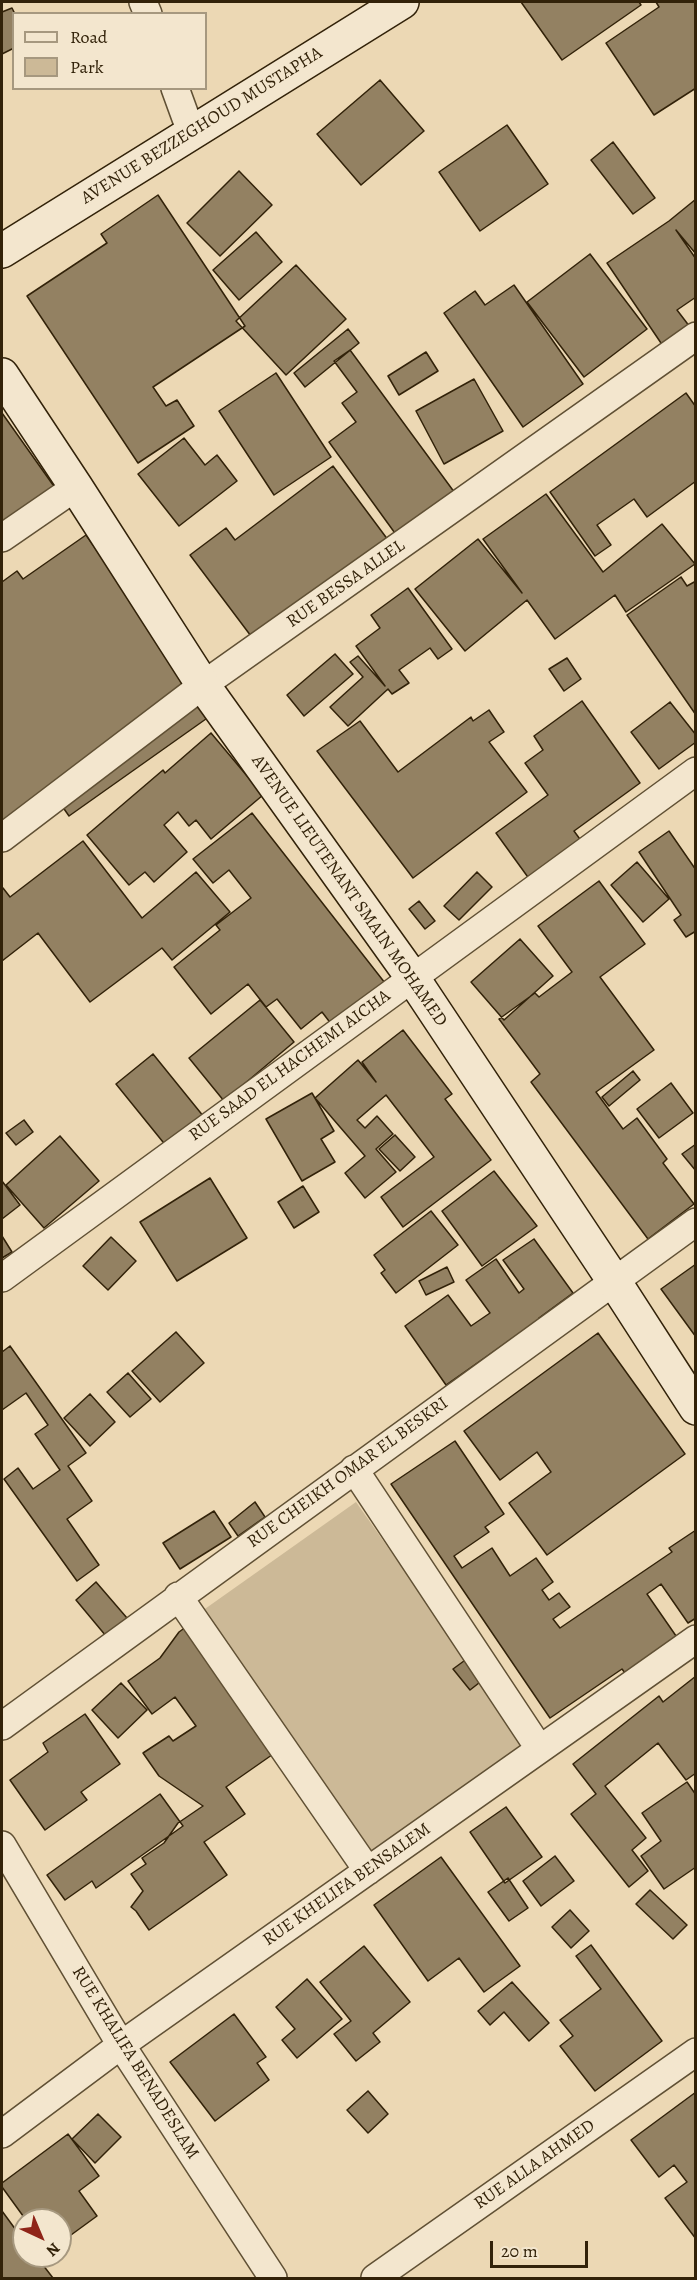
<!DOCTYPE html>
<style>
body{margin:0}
#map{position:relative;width:697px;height:2280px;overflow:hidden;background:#ecd8b4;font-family:Alegreya,serif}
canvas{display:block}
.frame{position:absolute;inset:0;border:3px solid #322209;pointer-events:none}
.legend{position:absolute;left:12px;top:12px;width:195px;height:78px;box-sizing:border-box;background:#f3e6ce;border:2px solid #a6987f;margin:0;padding:8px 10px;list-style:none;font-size:18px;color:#322209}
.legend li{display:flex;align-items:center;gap:12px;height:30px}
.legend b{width:30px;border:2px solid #a6987f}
.north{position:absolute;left:12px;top:2208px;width:60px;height:60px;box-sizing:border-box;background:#f3e6ce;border:2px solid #a6987f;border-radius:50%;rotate:136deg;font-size:16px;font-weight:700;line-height:24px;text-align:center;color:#322209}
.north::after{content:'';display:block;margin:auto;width:21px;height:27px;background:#8f2418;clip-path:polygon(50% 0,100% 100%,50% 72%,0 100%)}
.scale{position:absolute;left:490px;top:2241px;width:98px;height:27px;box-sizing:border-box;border:3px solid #322209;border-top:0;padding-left:8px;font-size:18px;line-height:21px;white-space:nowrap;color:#322209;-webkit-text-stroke:4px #f3e6ce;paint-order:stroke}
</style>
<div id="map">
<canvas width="697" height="2280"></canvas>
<div class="frame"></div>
<ul class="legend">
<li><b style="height:8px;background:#f3e6ce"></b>Road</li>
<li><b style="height:16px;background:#ccb997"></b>Park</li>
</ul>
<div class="north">N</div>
<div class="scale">20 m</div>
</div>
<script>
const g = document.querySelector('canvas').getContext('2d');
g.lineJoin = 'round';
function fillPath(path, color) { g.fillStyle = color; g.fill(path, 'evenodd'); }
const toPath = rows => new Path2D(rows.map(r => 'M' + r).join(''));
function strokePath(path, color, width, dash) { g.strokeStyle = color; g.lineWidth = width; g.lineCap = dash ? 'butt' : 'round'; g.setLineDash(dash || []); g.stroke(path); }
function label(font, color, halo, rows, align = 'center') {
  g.font = font + ' Alegreya,serif'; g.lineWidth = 6; g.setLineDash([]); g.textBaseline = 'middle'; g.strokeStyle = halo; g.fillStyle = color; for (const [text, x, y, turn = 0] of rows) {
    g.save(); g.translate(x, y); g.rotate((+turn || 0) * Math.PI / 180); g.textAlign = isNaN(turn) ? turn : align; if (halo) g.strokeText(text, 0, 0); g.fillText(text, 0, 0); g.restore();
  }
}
const green = toPath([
 [356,1502,525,1742,372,1851,202,1611]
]);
const building = toPath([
 [521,2,639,2,641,5,562,60,521,2],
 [656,2,696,2,696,88,654,115,606,43,659,7,656,2],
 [12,8,15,14,14,48,2,54,2,12,12,8],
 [380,80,424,131,361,185,317,134,380,80],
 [507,125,548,184,480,231,439,172,507,125],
 [613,142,655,198,633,214,591,160,613,142],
 [239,171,272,205,220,256,187,223,239,171],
 [158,195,245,326,153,387,166,406,177,400,194,426,138,463,27,296,107,243,101,234,158,195],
 [696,199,696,254,676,230,696,259,696,297,677,310,690,327,663,346,607,263,669,221,696,199],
 [256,232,282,262,239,300,213,270,256,232],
 [590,254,647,329,584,377,527,302,590,254],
 [296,265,346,319,286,375,236,321,296,265],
 [514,285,583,384,523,427,444,313,475,291,485,305,514,285],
 [348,329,359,343,305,387,294,373,348,329],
 [350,350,463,504,405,547,329,442,356,422,342,403,357,392,334,361,350,350],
 [426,352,438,371,399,395,388,376,426,352],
 [276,373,331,457,274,495,219,411,276,373],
 [474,379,503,431,444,464,416,411,474,379],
 [686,393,696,407,696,481,647,517,634,499,597,525,611,545,595,556,550,492,686,393],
 [2,413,58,492,2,532,2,413],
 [184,438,205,465,217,455,237,481,179,526,138,474,184,438],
 [333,466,397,552,263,652,190,555,226,528,235,540,333,466],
 [546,494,603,572,662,524,695,564,626,612,615,595,555,639,527,600,465,651,415,589,478,539,522,593,483,539,546,494],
 [86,535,213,714,69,816,53,793,2,829,2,582,17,571,23,579,86,535],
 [681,577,687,586,696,581,696,715,627,615,681,577],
 [408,588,452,649,438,659,430,648,399,670,409,683,392,694,388,689,348,726,330,707,363,677,350,662,358,656,385,686,356,646,380,628,371,615,408,588],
 [335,654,353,674,304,716,287,695,335,654],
 [567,658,581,679,564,691,549,669,567,658],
 [582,701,640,783,574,831,582,842,530,880,496,833,548,795,525,763,543,750,534,736,582,701],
 [670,702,696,735,696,742,659,769,631,732,670,702],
 [489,710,504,732,489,742,527,792,413,878,317,751,360,721,398,772,471,717,473,721,489,710],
 [211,733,263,795,211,839,196,820,189,826,178,812,164,825,187,852,154,882,145,872,129,885,87,835,163,770,165,773,211,733],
 [252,813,385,983,332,1025,322,1012,301,1029,277,999,266,1007,248,984,211,1014,174,967,220,930,216,925,251,898,229,870,213,883,193,859,252,813],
 [669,831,696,870,696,931,686,937,674,920,681,915,639,852,669,831],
 [83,841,142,918,196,872,230,912,172,960,162,948,90,1002,38,933,2,961,2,890,3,888,10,897,83,841],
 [637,862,669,899,643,922,611,885,637,862],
 [477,872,492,887,459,920,444,906,477,872],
 [599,881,645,944,600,977,654,1050,596,1092,623,1129,637,1118,667,1159,663,1163,694,1204,648,1239,531,1082,540,1074,499,1019,535,993,539,997,572,972,538,926,599,881],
 [419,901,435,921,425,929,409,909,419,901],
 [520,939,553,976,504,1020,471,982,520,939],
 [260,1000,294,1042,224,1101,189,1058,260,1000],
 [403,1030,452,1094,445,1099,491,1160,403,1227,381,1197,434,1157,386,1095,357,1120,365,1128,377,1116,393,1134,376,1149,396,1172,365,1198,345,1173,365,1156,315,1098,358,1060,376,1082,362,1062,403,1030],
 [153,1054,204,1117,167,1147,116,1084,153,1054],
 [633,1071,640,1080,609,1106,602,1097,633,1071],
 [671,1083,693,1113,659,1138,637,1109,671,1083],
 [312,1093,334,1131,321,1139,335,1162,302,1181,266,1119,312,1093],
 [24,1120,33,1132,16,1145,6,1133,24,1120],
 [395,1135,415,1157,400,1171,379,1149,395,1135],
 [60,1136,99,1181,44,1228,6,1185,60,1136],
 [696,1144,696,1171,682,1154,696,1144],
 [494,1171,537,1226,482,1266,442,1211,494,1171],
 [210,1178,247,1238,177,1281,140,1222,210,1178],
 [2,1181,20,1205,2,1219,2,1181],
 [303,1186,319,1212,294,1228,278,1202,303,1186],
 [431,1211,458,1245,396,1293,381,1273,385,1270,374,1255,431,1211],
 [2,1236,12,1252,2,1258,2,1236],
 [111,1237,136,1261,108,1290,83,1266,111,1237],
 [534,1239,573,1293,539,1318,540,1319,446,1385,405,1326,448,1295,471,1326,490,1313,466,1280,496,1259,519,1293,524,1289,503,1260,534,1239],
 [696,1264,696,1337,661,1289,696,1264],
 [447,1267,454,1282,426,1295,419,1281,447,1267],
 [176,1332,204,1363,160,1402,132,1371,176,1332],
 [598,1333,685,1454,547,1555,509,1503,551,1472,537,1452,500,1480,464,1431,598,1333],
 [10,1346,86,1453,68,1466,92,1501,67,1519,99,1565,77,1581,4,1479,18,1468,33,1489,60,1470,35,1434,48,1425,26,1393,2,1410,2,1352,10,1346],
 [128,1373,151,1399,130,1417,107,1392,128,1373],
 [90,1394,115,1422,90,1446,64,1418,90,1394],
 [455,1441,504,1514,485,1527,489,1532,454,1556,462,1568,492,1548,510,1576,536,1558,553,1582,542,1590,549,1600,559,1593,570,1607,553,1619,560,1628,672,1552,669,1548,696,1530,696,1618,688,1623,661,1584,647,1594,683,1646,631,1681,622,1669,550,1718,391,1484,455,1441],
 [255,1502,265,1517,238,1536,229,1523,255,1502],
 [214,1511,231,1537,180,1569,163,1543,214,1511],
 [96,1582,127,1618,106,1636,76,1600,96,1582],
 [190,1624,279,1750,226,1787,245,1814,204,1842,227,1875,149,1930,136,1911,131,1907,143,1891,131,1874,146,1864,142,1858,164,1843,178,1823,203,1806,159,1776,143,1753,169,1736,173,1741,196,1726,175,1697,152,1714,128,1681,160,1658,179,1632,190,1624],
 [468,1658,484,1679,470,1690,453,1669,468,1658],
 [696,1676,696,1773,686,1780,658,1743,605,1786,646,1838,632,1850,648,1871,629,1887,571,1814,596,1794,573,1764,659,1696,663,1702,696,1676],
 [121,1683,147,1710,118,1738,92,1710,121,1683],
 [85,1714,120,1764,81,1792,87,1800,45,1830,10,1780,48,1752,43,1743,85,1714],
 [687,1782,696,1795,696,1867,664,1889,641,1856,661,1841,642,1813,687,1782],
 [160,1794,183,1826,96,1888,92,1881,65,1900,47,1875,160,1794],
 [506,1807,542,1857,505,1883,470,1832,506,1807],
 [555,1856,574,1881,541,1906,523,1881,555,1856],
 [441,1857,520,1966,484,1992,459,1958,428,1981,374,1905,441,1857],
 [508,1878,528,1908,509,1921,488,1892,508,1878],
 [650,1890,687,1925,673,1939,636,1904,650,1890],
 [570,1910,589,1931,571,1948,552,1927,570,1910],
 [591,1945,662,2041,595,2091,560,2046,573,2036,560,2020,601,1989,576,1956,591,1945],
 [364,1946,410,2002,373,2033,380,2042,356,2061,334,2034,351,2021,320,1982,364,1946],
 [307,1979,342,2019,297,2058,282,2040,295,2029,276,2007,307,1979],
 [512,1982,549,2023,529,2041,504,2012,490,2025,478,2011,512,1982],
 [234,2014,266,2057,257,2063,269,2080,215,2121,170,2062,234,2014],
 [368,2091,388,2114,368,2133,347,2110,368,2091],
 [696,2092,696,2239,665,2198,687,2182,674,2165,659,2177,631,2140,696,2092],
 [98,2114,121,2137,95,2163,72,2139,98,2114],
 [68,2134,99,2176,79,2191,97,2216,60,2243,60,2220,26,2220,2,2187,2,2183,68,2134],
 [2,2211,24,2241,24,2256,36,2256,53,2278,2,2278,2,2211]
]);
const minor = toPath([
 [143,2,148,14],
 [175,88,191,132],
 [2,538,76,487],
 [2,838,203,685,696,336],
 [2,1278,696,771],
 [354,1469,539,1748],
 [178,1596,368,1871],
 [2,1726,696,1222],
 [2,1845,121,2045,273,2278],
 [2,2134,121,2045,696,1639],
 [375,2278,696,2052]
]);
const secondary = toPath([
 [2,251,402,2],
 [2,375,76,487,203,685,412,977,614,1281,696,1408]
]);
const streetNames = [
 ["AVENUE BEZZEGHOUD MUSTAPHA",202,126,-32],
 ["RUE BESSA ALLEL",346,584,-35],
 ["AVENUE LIEUTENANT SMAIN MOHAMED",349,891,55],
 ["RUE SAAD EL HACHEMI AICHA",290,1066,-36],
 ["RUE CHEIKH OMAR EL BESKRI",348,1473,-36],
 ["RUE KHELIFA BENSALEM",347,1885,-35],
 ["RUE KHALIFA BENADESLAM",135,2063,58],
 ["RUE ALLA AHMED",535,2165,-35]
];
fillPath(green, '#ccb997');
fillPath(building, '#938162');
strokePath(building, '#322209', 1.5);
strokePath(minor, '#605034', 30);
strokePath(secondary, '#322209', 36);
strokePath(minor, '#f3e6ce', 27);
strokePath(secondary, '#f3e6ce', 33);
label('18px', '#322209', '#f3e6ce', streetNames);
</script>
